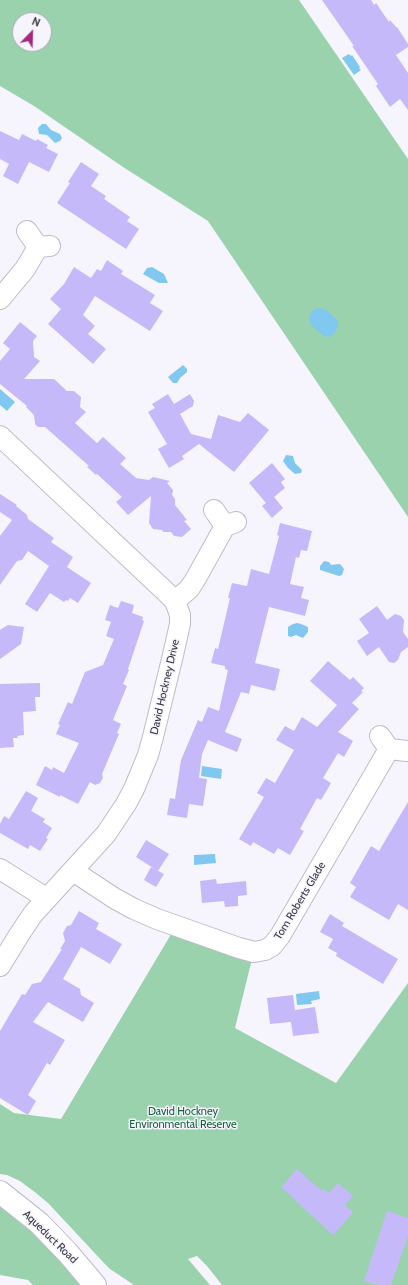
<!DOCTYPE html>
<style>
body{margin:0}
#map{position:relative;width:408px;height:1285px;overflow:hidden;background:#f6f5fe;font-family:Cabin,sans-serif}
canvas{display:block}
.north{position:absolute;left:12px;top:12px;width:40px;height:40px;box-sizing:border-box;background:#f6f5fe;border:1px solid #aaa9b1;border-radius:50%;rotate:23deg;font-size:11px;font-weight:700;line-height:16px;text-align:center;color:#39383e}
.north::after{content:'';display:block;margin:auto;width:14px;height:18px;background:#a4297f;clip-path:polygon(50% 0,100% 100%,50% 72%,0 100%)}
</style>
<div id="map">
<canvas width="408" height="1285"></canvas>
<div class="north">N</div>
</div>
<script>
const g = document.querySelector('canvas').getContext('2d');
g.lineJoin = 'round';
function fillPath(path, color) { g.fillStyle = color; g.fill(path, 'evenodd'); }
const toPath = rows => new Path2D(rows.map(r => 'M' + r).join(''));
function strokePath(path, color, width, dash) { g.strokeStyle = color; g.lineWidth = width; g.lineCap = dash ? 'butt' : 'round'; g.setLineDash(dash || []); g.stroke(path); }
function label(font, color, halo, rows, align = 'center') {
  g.font = font + ' Cabin,sans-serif'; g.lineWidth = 3; g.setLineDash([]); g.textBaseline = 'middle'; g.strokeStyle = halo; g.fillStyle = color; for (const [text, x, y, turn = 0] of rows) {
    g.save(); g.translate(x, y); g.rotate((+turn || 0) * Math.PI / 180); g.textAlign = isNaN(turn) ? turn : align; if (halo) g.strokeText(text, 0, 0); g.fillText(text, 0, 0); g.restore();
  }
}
const green = toPath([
 [0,0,299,0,408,159,408,517,208,221,123,167,34,106,0,86],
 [20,20,44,20,44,44,20,44],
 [173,931,252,959,235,1028,336,1083,408,983,408,1285,222,1285,207,1266,197,1256,188,1259,210,1285,134,1285,110,1269,104,1263,48,1203,36,1193,20,1181,7,1175,0,1174,0,1104,14,1113,61,1119],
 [0,1206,42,1238,85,1285,33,1285,28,1280,0,1275]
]);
const water = toPath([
 [349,54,351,56,352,55,360,67,359,68,361,70,354,75,342,58],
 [42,124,46,124,51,130,60,134,62,138,60,141,55,143,47,135,39,134,38,128],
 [152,267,164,274,168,283,159,283,143,274,147,268],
 [317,308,324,309,328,311,338,321,338,327,332,336,329,337,324,336,313,327,310,323,309,319,310,315,312,311],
 [183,365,187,369,187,372,180,378,177,383,173,383,168,377],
 [0,389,15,402,7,411,0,405],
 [286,455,293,456,295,463,302,470,301,473,295,474,288,468,283,461],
 [324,561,329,562,331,565,339,564,341,565,344,569,342,575,339,576,320,570,320,566],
 [297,623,301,624,308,627,308,632,303,638,296,635,291,637,288,636,288,627,293,624],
 [202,766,222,769,221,779,201,776],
 [215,854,216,863,194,865,194,855],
 [319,991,320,999,311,1001,312,1004,297,1005,296,994]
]);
const building = toPath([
 [322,0,371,0,374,5,376,3,389,22,390,20,396,27,397,27,408,44,408,47,396,55,408,73,408,110,400,99,390,107,376,86,378,84,352,46,354,46],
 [0,131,19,140,22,134,36,141,37,139,48,145,46,148,58,154,49,172,29,162,18,184,3,176,9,164,0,159],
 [81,162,99,174,91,186,106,196,104,199,130,217,127,221,139,229,126,249,57,203,70,183,68,182],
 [107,260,123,271,121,274,155,295,150,303,163,311,150,331,95,296,83,315,95,326,88,334,106,349,93,364,48,324,61,309,50,299,64,284,74,267,91,278,97,269,101,271],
 [20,322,37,336,33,341,34,357,40,361,24,379,54,379,67,391,74,391,81,397,80,407,86,412,75,423,97,443,103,437,126,458,120,464,136,478,149,480,153,477,170,481,167,483,173,490,172,495,175,499,175,505,187,520,184,521,191,529,182,537,174,536,171,532,163,532,162,530,153,529,149,523,151,496,128,515,116,502,122,497,97,474,96,475,87,467,89,466,45,427,38,427,35,424,34,415,26,407,27,406,0,384,0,361,10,349,3,343],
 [168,394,174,404,190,394,194,401,193,406,180,414,191,434,211,439,218,415,240,422,248,413,269,430,234,472,199,444,182,456,184,459,169,468,158,449,167,444,148,412,155,408,152,404],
 [272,463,285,479,281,482,285,488,274,497,283,508,272,518,262,506,266,503,249,483],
 [0,494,17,505,16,506,27,515,28,519,54,538,51,542,73,557,67,567,91,583,78,603,70,598,68,601,66,600,64,602,50,593,37,612,25,604,49,566,28,551,22,560,17,561,0,585,0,536,12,520,0,512],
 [280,523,312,531,307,551,301,550,299,558,296,557,290,584,304,587,301,598,309,600,305,616,269,607,255,663,280,669,275,691,251,685,249,694,241,692,225,732,242,739,237,752,208,740,202,754,199,778,207,779,203,806,189,804,187,818,167,815,170,798,175,799,181,760,198,720,202,722,208,707,219,711,228,670,225,669,225,666,211,663,215,648,218,649,230,598,228,598,232,583,247,586,251,569,269,574,279,536,277,535],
 [121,601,134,605,132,613,143,617,142,620,144,621,128,669,129,670,123,684,127,686,113,720,121,724,117,733,119,734,102,774,103,778,100,783,95,785,90,782,78,804,60,795,60,797,36,785,45,766,52,770,53,767,64,773,79,743,56,734,60,725,58,724,68,702,72,704,85,672,103,665,114,639,106,636,111,622,105,620,110,605,118,608],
 [377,606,387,620,395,614,401,616,404,620,403,632,408,639,408,647,401,652,398,660,394,663,389,662,379,647,367,656,357,641,369,633,359,619],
 [8,625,24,627,21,644,0,659,0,630],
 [328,661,350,680,353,677,364,688,361,691,363,692,352,703,359,709,338,732,353,741,344,757,338,753,323,778,331,783,321,800,317,798,300,829,304,831,290,855,278,848,274,854,253,842,251,846,239,839,264,797,257,793,266,778,275,783,294,750,276,740,285,726,294,731,302,717,317,727,337,705,310,681],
 [40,683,40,697,35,697,36,711,23,712,24,735,17,736,18,738,13,738,14,747,0,748,0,684],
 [26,791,38,798,31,811,45,819,43,822,52,828,46,838,48,839,40,851,30,845,28,849,0,833,0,824,4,816,9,819],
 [408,802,408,910,398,904,389,920,350,897,356,887,350,883,371,846,379,851],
 [146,840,169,854,158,871,136,857],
 [151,867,164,874,156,887,144,880],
 [216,879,217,884,246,881,247,895,238,896,238,906,225,907,224,901,202,903,200,881],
 [79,911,99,923,96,929,122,944,110,964,81,947,63,979,80,989,81,995,94,1003,83,1022,48,1002,33,1022,65,1040,50,1065,47,1063,28,1095,36,1101,28,1115,0,1098,0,1031,22,994,25,995,32,984,41,982,62,949,60,949,65,941,63,933,67,926,71,925],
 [330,914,344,923,342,926,398,959,383,984,336,956,337,953,328,948,333,939,320,932],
 [293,995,295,1010,315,1007,319,1033,293,1036,291,1022,270,1024,267,998],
 [297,1169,322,1191,324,1189,329,1193,338,1183,353,1196,345,1205,353,1213,333,1235,281,1187],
 [387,1211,408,1218,408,1236,391,1285,378,1285,364,1281]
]);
const minor = toPath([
 [27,231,38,247,50,246],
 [0,299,25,269,38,247],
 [0,436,167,593,175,601,180,615,180,624,173,655,153,737,148,755,134,789,126,804,106,834,33,914,19,935,0,966],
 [214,510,225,526,236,522],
 [175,601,189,589,195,580,225,526],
 [380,736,389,749,407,751],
 [0,869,46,898],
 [73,871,114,898,134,909,157,919,239,948,254,952,265,950,272,946,280,936,389,749]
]);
const major = toPath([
 [0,1192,39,1223,67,1252,95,1285]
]);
const streetNames = [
 ["David Hockney Drive",165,687,-77],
 ["Tom Roberts Glade",300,901,-59],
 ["Aqueduct Road",50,1237,44]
];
const parkNames = [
 ["David Hockney",183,1112],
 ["Environmental Reserve",183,1125]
];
fillPath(green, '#9ad2ad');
fillPath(water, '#81c8f1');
fillPath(building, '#c5b9fa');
strokePath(minor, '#bebcca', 22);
strokePath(major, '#bebcca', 24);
strokePath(minor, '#fff', 20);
strokePath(major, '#fff', 22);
label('11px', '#39383e', '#f6f5fe', streetNames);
label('11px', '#16623b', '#f6f5fe', parkNames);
</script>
